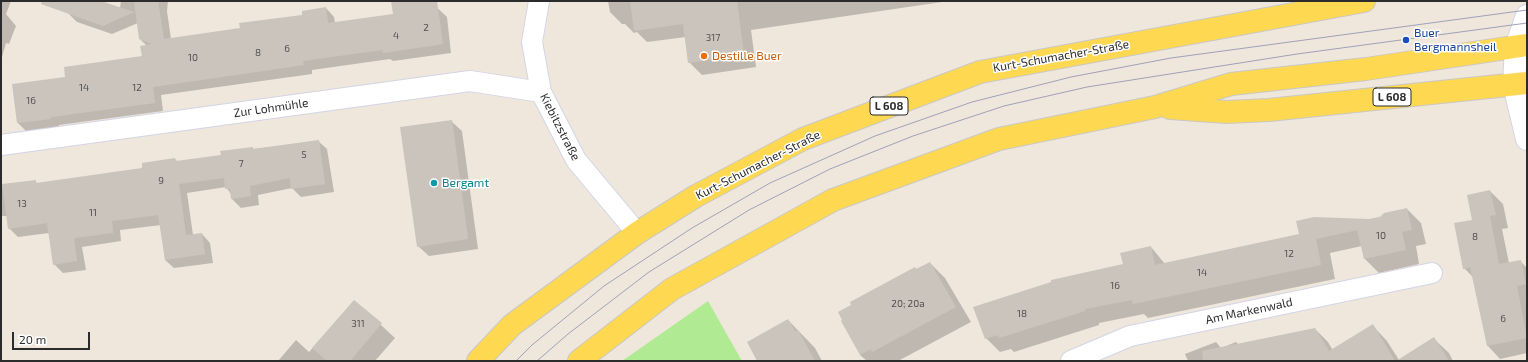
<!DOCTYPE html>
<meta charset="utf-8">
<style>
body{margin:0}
#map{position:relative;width:1528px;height:362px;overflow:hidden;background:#efe7dc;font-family:"Exo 2",sans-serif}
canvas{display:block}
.frame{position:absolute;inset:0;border:2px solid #2b2b2b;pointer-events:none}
.scale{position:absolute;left:12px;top:332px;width:78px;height:18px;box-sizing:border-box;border:2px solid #2b2b2b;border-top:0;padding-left:5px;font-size:12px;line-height:14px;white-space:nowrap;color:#2b2b2b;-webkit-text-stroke:3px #fff;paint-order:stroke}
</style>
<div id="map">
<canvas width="1528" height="362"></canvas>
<div class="frame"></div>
<div class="scale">20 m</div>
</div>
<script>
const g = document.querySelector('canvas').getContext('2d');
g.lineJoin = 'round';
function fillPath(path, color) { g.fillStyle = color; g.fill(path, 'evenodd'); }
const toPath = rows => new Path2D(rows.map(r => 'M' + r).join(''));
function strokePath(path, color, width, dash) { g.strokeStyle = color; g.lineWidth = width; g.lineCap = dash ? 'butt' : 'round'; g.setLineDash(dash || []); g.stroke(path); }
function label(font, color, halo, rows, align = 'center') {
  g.font = font + ' "Exo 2",sans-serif'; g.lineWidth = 3; g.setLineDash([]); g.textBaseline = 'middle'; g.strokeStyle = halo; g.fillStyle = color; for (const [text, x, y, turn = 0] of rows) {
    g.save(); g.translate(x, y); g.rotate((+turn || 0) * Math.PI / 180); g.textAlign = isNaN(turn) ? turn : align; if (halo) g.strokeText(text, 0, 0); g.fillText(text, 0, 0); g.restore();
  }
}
const green = toPath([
 [708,301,742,361,622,361]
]);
const shadow = toPath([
 [1,1,11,1,6,14,16,26,9,44,6,43,1,61],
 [73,1,97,1,120,8,121,1,168,1,167,11,171,39,241,29,303,16,326,8,334,17,335,23,394,15,392,1,430,1,447,17,451,53,393,61,390,59,312,70,312,74,161,95,163,111,59,125,59,127,27,132,18,123,13,85,66,78,143,57,147,46,140,39,138,23,112,34,77,22,68,13],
 [608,1,949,1,751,30,756,67,702,75,689,62,686,37,647,42,637,32,634,33,625,24,622,24,610,12],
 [451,121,462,131,478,249,429,256,418,246],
 [318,141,327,149,334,192,301,197,292,188,258,195,259,205,241,208,232,199,231,194,226,187,187,193,193,235,202,234,210,243,213,263,174,268,165,260,161,225,120,230,121,241,82,247,86,270,63,273,54,264,49,233,18,237,9,228,7,216,1,216,1,185,35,181,38,184,143,169,175,159,178,162,222,156,252,148,254,149],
 [1490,191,1503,204,1508,228,1502,229,1509,263,1520,261,1527,268,1527,353,1500,359,1488,346,1474,278,1464,268,1474,220],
 [1407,209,1421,223,1426,244,1416,246,1419,264,1379,273,1364,258,1362,246,1330,253,1335,279,1148,318,1144,314,1099,323,1099,325,1014,352,1011,349,1000,352,986,338,1124,264,1151,247,1165,264,1369,220],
 [930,263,945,278,971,322,898,361,867,361,860,355,915,268,917,270],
 [355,301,395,338,375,361,278,361,296,340,309,352],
 [788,320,815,348,822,361,758,361],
 [1373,326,1387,341,1399,360,1434,339,1449,353,1453,361,1352,361],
 [1315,329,1328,342,1339,361,1188,361,1185,354,1216,342,1221,348,1236,342,1239,345]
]);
const building = toPath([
 [42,1,101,1,134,12,103,26,41,4],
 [134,1,158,1,164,39,240,28,239,23,302,15,302,11,326,7,328,23,393,14,391,1,437,1,443,44,383,53,382,50,303,61,304,65,153,87,155,103,51,117,51,119,17,123,12,84,65,77,64,67,142,56,140,46,152,44,139,39],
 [630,1,737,1,744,55,688,63,683,24,634,31],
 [452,120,468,239,417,247,400,127],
 [319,140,325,184,291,189,290,178,250,186,251,196,231,199,230,189,225,189,224,178,179,184,186,235,202,233,205,254,165,260,158,215,112,221,113,233,74,238,77,261,53,265,47,223,8,229,2,184,36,180,36,183,142,168,142,163,175,158,176,161,221,155,220,151,253,147,253,149],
 [1490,190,1496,215,1490,216,1499,264,1521,260,1526,284,1517,286,1527,338,1487,346,1470,267,1463,269,1454,223,1472,220,1467,195],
 [1407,208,1412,230,1402,232,1406,250,1364,259,1357,230,1316,239,1321,265,1133,304,1132,300,1085,309,1085,311,999,338,998,335,985,339,973,307,1051,282,1051,280,1123,264,1120,253,1151,246,1155,265,1299,234,1296,221,1314,217,1369,219,1380,217,1384,213],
 [930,262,956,307,872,352,871,349,860,355,841,321,842,320,838,312,851,305,850,302,915,267,916,269],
 [354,300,382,323,350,361,327,361,312,348],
 [788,319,795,331,798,330,815,361,757,361,747,342],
 [1373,324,1395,361,1203,361,1202,351,1315,328,1329,351],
 [1434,337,1449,361,1396,361]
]);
const street = toPath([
 [539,1,532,42,541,92,576,160,637,233],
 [1,145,470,81,541,92],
 [1071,361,1130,336,1432,273]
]);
const secondary = toPath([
 [1527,16,1516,47,1514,85,1527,139]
]);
const primary = toPath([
 [1170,108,1226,112,1269,110,1527,83],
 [478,361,512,325,637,233,696,196,803,139,980,72,1364,1],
 [579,361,672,289,833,200,999,139,1155,107,1231,84,1366,69,1527,45]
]);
const tram = toPath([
 [516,361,532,345,604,286,692,228,770,183,875,136,972,102,1071,77,1171,58,1527,10],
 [537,361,568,334,649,272,749,210,830,169,913,136,1004,106,1087,87,1297,54,1527,23]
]);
const markers = [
 [1406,40,4,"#1a4fb4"],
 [704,56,4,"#e8710a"],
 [434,183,4,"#0f9aa8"]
];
const numberNames = [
 ["2",426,28],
 ["4",396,36],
 ["317",713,38],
 ["6",287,49],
 ["8",258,53],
 ["10",193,58],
 ["14",84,88],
 ["12",137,88],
 ["16",31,101],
 ["5",304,155],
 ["7",241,164],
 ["9",161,181],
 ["13",22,204],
 ["11",93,213],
 ["10",1381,236],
 ["8",1475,237],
 ["12",1289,254],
 ["14",1202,273],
 ["16",1115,286],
 ["20; 20a",908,304],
 ["18",1022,314],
 ["6",1503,319],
 ["311",358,324]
];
const shields = [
 [1392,97,38],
 [889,106,38]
];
const shieldNames = [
 ["L 608",1392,97],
 ["L 608",889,106]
];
const transitNames = [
 ["Buer",1414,33],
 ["Bergmannsheil",1414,47]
];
const foodNames = [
 ["Destille Buer",712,56]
];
const streetNames = [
 ["Kurt-Schumacher-Straße",1061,56,-10],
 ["Zur Lohmühle",271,108,-8],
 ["Kiebitzstraße",560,127,63],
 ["Kurt-Schumacher-Straße",758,165,-27],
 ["Am Markenwald",1249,311,-12]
];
const cultureNames = [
 ["Bergamt",442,183]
];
fillPath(green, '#b0eb93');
fillPath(shadow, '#0003');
fillPath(building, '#cac4bc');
strokePath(street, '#d1d5e6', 22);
strokePath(secondary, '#d1d5e6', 24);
strokePath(primary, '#c8c8c8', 24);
strokePath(street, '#fff', 20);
strokePath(secondary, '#fff', 22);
strokePath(primary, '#ffd851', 22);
strokePath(tram, '#9ea1b8', 1);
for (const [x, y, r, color] of markers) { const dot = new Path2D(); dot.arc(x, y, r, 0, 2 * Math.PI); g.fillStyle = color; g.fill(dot); strokePath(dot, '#fff', 1.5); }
label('10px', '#53514f', null, numberNames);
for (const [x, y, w] of shields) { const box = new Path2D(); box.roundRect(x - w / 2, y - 9, w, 18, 3); g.fillStyle = '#fff'; g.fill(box); strokePath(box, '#2b2b2b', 1); }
label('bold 11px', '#2b2b2b', null, shieldNames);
label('12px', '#164399', '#fff', transitNames, 'left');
label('12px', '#c56008', '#fff', foodNames, 'left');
label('12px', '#2b2b2b', '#fff', streetNames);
label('12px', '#0d838f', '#fff', cultureNames, 'left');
</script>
